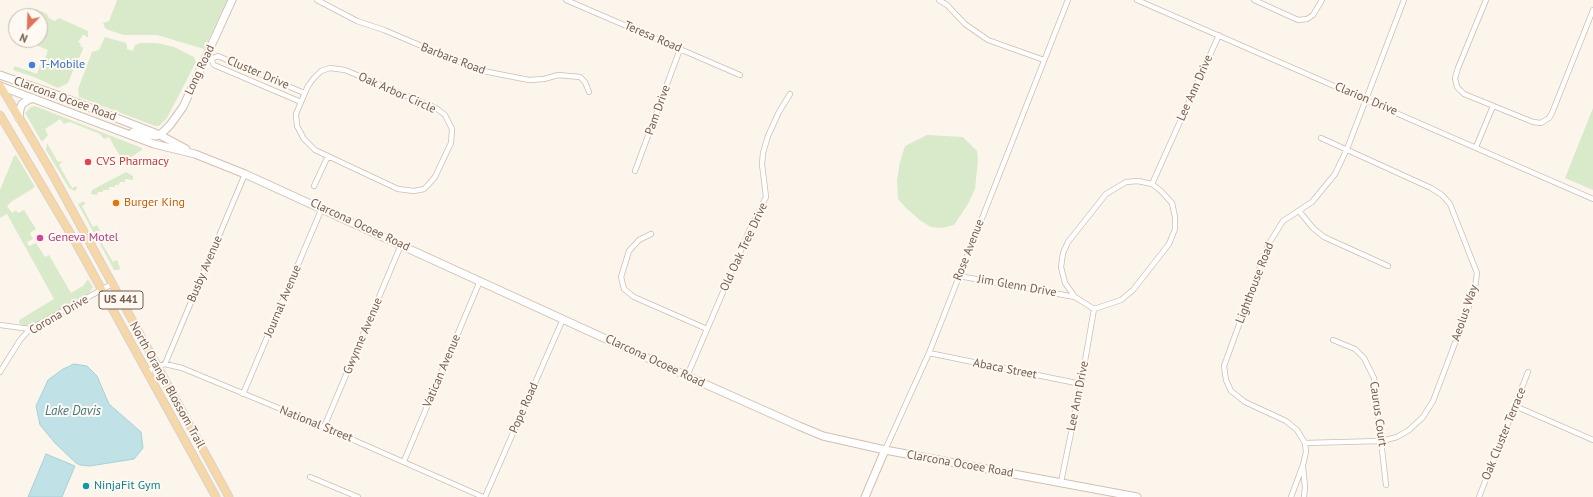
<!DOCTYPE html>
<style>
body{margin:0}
#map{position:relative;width:1593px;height:497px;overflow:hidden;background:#fcf5ec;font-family:"PT Sans",sans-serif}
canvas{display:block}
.north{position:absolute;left:8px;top:8px;width:40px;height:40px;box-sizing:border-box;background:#fef9f2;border:1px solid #c8bab1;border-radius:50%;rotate:203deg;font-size:11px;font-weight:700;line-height:16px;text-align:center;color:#775c4f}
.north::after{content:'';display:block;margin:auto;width:14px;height:18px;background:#df7258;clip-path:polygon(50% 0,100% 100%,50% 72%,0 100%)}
</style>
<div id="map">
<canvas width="1593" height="497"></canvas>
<div class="north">N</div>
</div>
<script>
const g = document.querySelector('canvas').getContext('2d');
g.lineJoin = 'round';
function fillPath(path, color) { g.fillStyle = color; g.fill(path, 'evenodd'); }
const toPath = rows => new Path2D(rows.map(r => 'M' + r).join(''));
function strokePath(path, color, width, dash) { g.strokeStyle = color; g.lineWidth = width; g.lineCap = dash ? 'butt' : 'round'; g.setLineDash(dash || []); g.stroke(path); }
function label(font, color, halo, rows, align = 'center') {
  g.font = font + ' "PT Sans",sans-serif'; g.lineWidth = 4; g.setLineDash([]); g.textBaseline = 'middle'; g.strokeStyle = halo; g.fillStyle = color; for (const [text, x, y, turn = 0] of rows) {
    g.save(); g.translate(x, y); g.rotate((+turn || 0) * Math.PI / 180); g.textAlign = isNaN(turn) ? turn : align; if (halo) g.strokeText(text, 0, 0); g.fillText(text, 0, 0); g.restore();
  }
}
const green = toPath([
 [117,0,227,0,204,49,157,35,124,35,108,30,105,28,103,23,109,21],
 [36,9,47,14,49,18,55,21,59,18,88,31,88,37,86,37,85,35,83,35,78,42,81,44,80,47,82,46,83,49,77,63,76,63,68,83,58,88,34,77,13,70,15,66,37,74,41,63,43,64,48,50,23,40,40,40,40,15,33,11],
 [105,37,126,43,127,46,127,49,133,51,135,45,140,43,157,43,174,47,194,57,196,62,167,118,159,126,155,126,79,97,78,89,92,52,99,50],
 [35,106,142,148,142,150,119,165,118,163,122,160,109,137,104,139,100,134,70,122,64,124,60,119,45,129,48,135,42,142,25,113,31,107],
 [1593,108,1593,190,1565,178],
 [927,135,963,137,977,151,978,160,975,189,968,204,954,225,942,228,931,227,921,221,906,208,898,199,897,180,900,162,905,146],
 [47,143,58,162,63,161,59,165,72,188,76,186,77,188,75,191,69,188,46,150],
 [16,155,35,187,11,202,7,206,12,213,16,210,18,213,24,210,36,229,30,233,33,239,27,242,29,246,36,243,45,257,49,255,71,293,83,286,88,279,93,287,89,293,35,323,24,326,19,323,19,320,54,299,7,214,0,218,0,190,14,156],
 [126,172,133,176,133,180,125,179,125,182,120,182,119,185,115,185,115,187,109,187,109,190,103,190,103,192,98,192,97,195,91,194,92,190],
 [84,201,85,204,82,206,93,227,97,225,100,230,95,235,78,204],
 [103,235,105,238,101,242,113,262,117,260,120,268,119,270,114,270,98,240]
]);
const water = toPath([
 [74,364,87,366,97,376,109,404,141,432,143,448,134,459,90,466,80,465,76,463,55,443,40,425,36,406,48,380,63,369,74,364],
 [46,454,75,466,62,497,28,497,46,454]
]);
const street = toPath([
 [317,0,357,21,384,30,478,70,529,80,544,79,558,75,580,77,585,82,589,92],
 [566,0,740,75],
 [939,0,947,5,965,24,988,40,1044,60],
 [1137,0,1593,199],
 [1254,0,1298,20,1307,19,1313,15,1322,0],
 [1486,0,1458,68,1455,78,1457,87,1464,94,1533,122,1541,123,1549,118,1552,113,1593,10],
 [206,57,211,59,214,65,301,102],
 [211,59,218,56,304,93],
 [330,68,345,70,436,108,445,115,452,129,451,143,435,177,428,185,424,189,414,191,398,189,315,150,304,139,297,126,296,114,301,102,308,86,314,78,321,71,330,68],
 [1476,147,1493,106],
 [635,171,680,49],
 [1138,181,1152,184,1161,191,1172,203,1175,217,1175,229,1169,244,1133,290,1121,300,1094,309,1075,297,1065,283,1061,267,1063,253,1068,242,1106,194,1126,182,1138,181],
 [1152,184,1219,35],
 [314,186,328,156],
 [1299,211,1313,228,1324,237,1388,266],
 [651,234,639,240,629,251,621,277,624,289,634,297,707,329],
 [959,276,1075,297],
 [0,325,30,329],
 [1333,340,1355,349,1364,358,1374,378,1386,485],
 [929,353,1081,384],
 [165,364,245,174],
 [0,372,20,340,30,329,112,284],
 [147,372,157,366,165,364,182,368,324,427,483,497],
 [687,376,750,229,766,197,762,164,763,153,768,136,779,112,790,94],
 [243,394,322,208],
 [1515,406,1593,440],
 [324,427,401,245],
 [1305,443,1382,441,1397,437,1409,430,1423,417,1433,401,1471,301,1475,288,1477,273,1450,204,1442,195,1431,188,1321,138],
 [885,450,929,353,1068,0],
 [404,461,480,281],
 [1303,467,1305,487,1304,497],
 [310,477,358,497],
 [1061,482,1081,384,1094,309],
 [485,497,563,319],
 [1291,497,1303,465,1306,452,1305,443,1297,430,1286,421,1245,402,1231,391,1226,380,1224,366,1268,245,1283,221,1312,202,1335,174,1347,149,1404,0],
 [1479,497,1528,372]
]);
const secondary = toPath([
 [0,75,57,95,160,135,186,149],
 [0,86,154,144,195,154,245,174,687,376,799,426,823,436,885,450,1137,497],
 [19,118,20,109,22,104,28,100,33,98],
 [133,132,156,136],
 [160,135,170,125,183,107,232,0],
 [865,497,885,450]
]);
const primary = toPath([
 [0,85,49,168,229,497],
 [0,115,76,243,216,497]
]);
const markers = [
 [32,65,4,"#3f7fe0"],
 [88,162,4,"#e0444e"],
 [116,203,4,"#e8710a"],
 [40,238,4,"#d1479c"],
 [86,486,4,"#0f9aa8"]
];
const shields = [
 [121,300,44]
];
const shieldNames = [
 ["US 441",121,300]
];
const streetNames = [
 ["Teresa Road",653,37,23],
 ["Barbara Road",453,59,21],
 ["Long Road",200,70,-65],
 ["Cluster Drive",258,73,23],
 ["Lee Ann Drive",1195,88,-66],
 ["Oak Arbor Circle",397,93,24],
 ["Clarcona Ocoee Road",65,99,20],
 ["Clarion Drive",1366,99,23],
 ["Pam Drive",658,110,-70],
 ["Clarcona Ocoee Road",360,225,25],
 ["Old Oak Tree Drive",744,247,-65],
 ["Rose Avenue",969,250,-69],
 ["Busby Avenue",205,269,-67],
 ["Lighthouse Road",1255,283,-69],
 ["Jim Glenn Drive",1017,286,10],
 ["Journal Avenue",283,301,-67],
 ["Aeolus Way",1465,313,-71],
 ["Corona Drive",59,315,-30],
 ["Gwynne Avenue",363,336,-67],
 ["Clarcona Ocoee Road",655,361,25],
 ["Abaca Street",1005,369,11],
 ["Vatican Avenue",442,371,-67],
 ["North Orange Blossom Trail",167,385,61],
 ["Lee Ann Drive",1078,396,-79],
 ["Pope Road",524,408,-66],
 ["Caurus Court",1378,414,82],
 ["National Street",316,424,22],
 ["Oak Cluster Terrace",1504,434,-68],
 ["Clarcona Ocoee Road",960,464,10]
];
const shopNames = [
 ["T-Mobile",40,65]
];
const healthNames = [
 ["CVS Pharmacy",96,162]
];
const foodNames = [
 ["Burger King",124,203]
];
const hotelNames = [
 ["Geneva Motel",48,238]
];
const cultureNames = [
 ["NinjaFit Gym",94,486]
];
const waterNames = [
 ["Lake Davis",73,411]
];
fillPath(green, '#d8eaca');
fillPath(water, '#c0e1e5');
strokePath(water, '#a7d1d7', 1);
strokePath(street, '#cebdb1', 6);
strokePath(secondary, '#d4bfb1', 9);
strokePath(primary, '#d9d1ce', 9);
strokePath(street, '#fff', 4.5);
strokePath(secondary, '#fff', 7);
strokePath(primary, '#f6d7a8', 7);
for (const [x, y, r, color] of markers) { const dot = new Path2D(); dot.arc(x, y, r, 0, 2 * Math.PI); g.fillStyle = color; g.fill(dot); strokePath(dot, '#fef9f2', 1.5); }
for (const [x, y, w] of shields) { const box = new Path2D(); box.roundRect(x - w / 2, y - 9, w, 18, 3); g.fillStyle = '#fef9f2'; g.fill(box); strokePath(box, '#775c4f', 1); }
label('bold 11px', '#775c4f', null, shieldNames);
label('12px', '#775c4f', '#fef9f2', streetNames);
label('12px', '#366cbe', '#fef9f2', shopNames, 'left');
label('12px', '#be3a42', '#fef9f2', healthNames, 'left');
label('12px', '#c56008', '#fef9f2', foodNames, 'left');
label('12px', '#b23c85', '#fef9f2', hotelNames, 'left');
label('12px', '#0d838f', '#fef9f2', cultureNames, 'left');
label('italic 13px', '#467982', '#fef9f2', waterNames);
</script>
